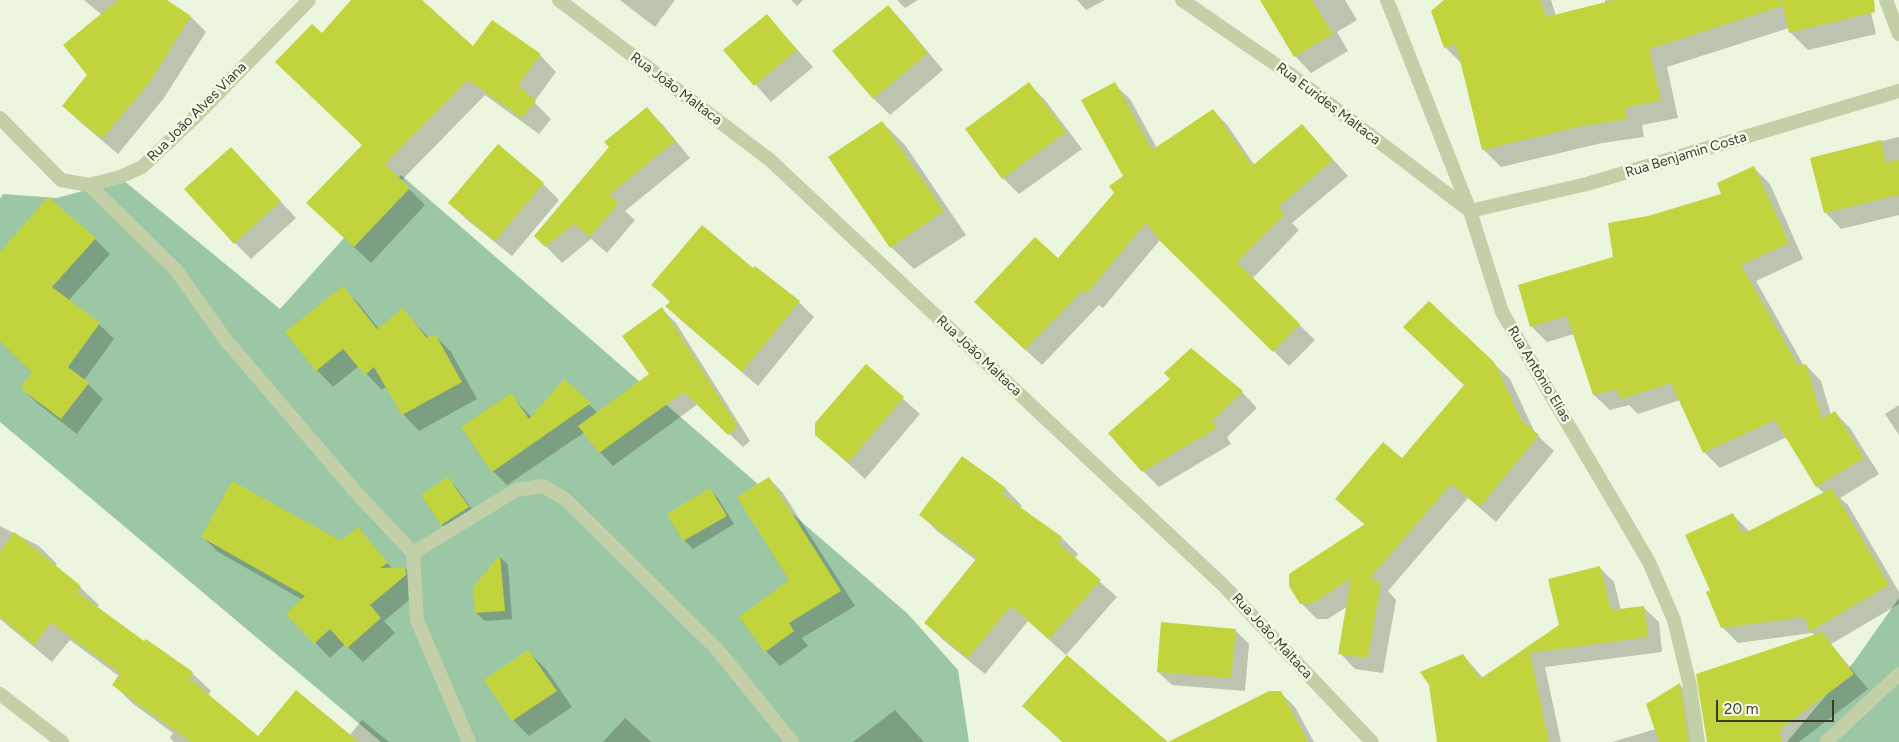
<!DOCTYPE html>
<meta charset="utf-8">
<style>
body{margin:0}
#map{position:relative;width:1899px;height:742px;overflow:hidden;background:#ecf5dd;font-family:Figtree,sans-serif}
canvas{display:block}
.scale{position:absolute;left:1716px;top:700px;width:118px;height:22px;box-sizing:border-box;border:2px solid #383b28;border-top:0;padding-left:6px;font-size:15px;line-height:18px;white-space:nowrap;color:#383b28;-webkit-text-stroke:4px #f5fceb;paint-order:stroke}
</style>
<div id="map">
<canvas width="1899" height="742"></canvas>
<div class="scale">20 m</div>
</div>
<script>
const g = document.querySelector('canvas').getContext('2d');
g.lineJoin = 'round';
function fillPath(path, color) { g.fillStyle = color; g.fill(path, 'evenodd'); }
const toPath = rows => new Path2D(rows.map(r => 'M' + r).join(''));
function strokePath(path, color, width, dash) { g.strokeStyle = color; g.lineWidth = width; g.lineCap = dash ? 'butt' : 'round'; g.setLineDash(dash || []); g.stroke(path); }
function label(font, color, halo, rows, align = 'center') {
  g.font = font + ' Figtree,sans-serif'; g.lineWidth = 5; g.setLineDash([]); g.textBaseline = 'middle'; g.strokeStyle = halo; g.fillStyle = color; for (const [text, x, y, turn = 0] of rows) {
    g.save(); g.translate(x, y); g.rotate((+turn || 0) * Math.PI / 180); g.textAlign = isNaN(turn) ? turn : align; if (halo) g.strokeText(text, 0, 0); g.fillText(text, 0, 0); g.restore();
  }
}
const green = toPath([
 [401,175,908,614,958,670,969,742,381,742,0,422,0,199,3,194,57,198,123,180,280,309],
 [1899,598,1899,742,1787,742,1853,663]
]);
const shadow = toPath([
 [84,0,164,0,191,17,206,32,164,98,118,154,79,121,63,106,89,75,102,15],
 [353,0,420,0,473,47,540,55,556,72,534,102,551,119,539,134,485,95,401,181,425,205,371,263,324,219,363,145,322,35],
 [620,0,675,0,655,27],
 [791,0,803,0,797,6],
 [897,0,918,0,905,8],
 [1077,0,1105,0,1086,10],
 [1262,0,1345,0,1357,20,1337,32,1348,51,1311,73,1295,56],
 [1446,0,1551,0,1556,16,1605,4,1605,0,1868,0,1876,34,1808,50,1790,32,1789,28,1667,67,1678,118,1642,125,1644,137,1602,143,1501,167,1483,149,1463,65,1445,47],
 [888,7,904,23,943,70,890,115,874,99,834,51],
 [767,16,813,67,771,102,725,50],
 [1029,84,1045,100,1082,149,1019,194,1003,178],
 [1114,84,1130,99,1157,148,1213,110,1228,126,1255,166,1302,125,1348,176,1292,223,1299,230,1252,279,1315,340,1289,366,1160,240,1103,308,1099,305,1042,365,991,318,1058,260,1115,193,1124,177],
 [647,109,663,125,690,158,625,211,635,220,607,253,591,239,562,263,536,236],
 [882,122,905,145,966,235,914,269,891,247],
 [1899,137,1899,215,1841,229,1825,212,1812,158],
 [231,148,296,218,251,259,235,243],
 [1754,168,1770,184,1803,259,1756,281,1804,366,1806,365,1821,381,1831,415,1835,413,1850,428,1879,474,1840,498,1848,505,1899,592,1899,604,1831,644,1868,689,1799,742,1708,742,1815,636,1812,633,1738,643,1722,627,1712,591,1733,515,1750,532,1824,493,1817,487,1787,437,1720,468,1704,452,1680,400,1638,414,1629,405,1610,410,1594,395,1574,334,1547,342,1531,326,1615,258,1648,218,1723,195],
 [543,184,559,200,512,256,466,219,450,203],
 [95,239,110,254,68,301,99,324,114,339,84,380,103,399,77,434,37,403,22,388,33,372,0,340,0,265],
 [754,270,799,302,814,317,758,386,682,321,667,306,671,303,653,285],
 [343,288,359,304,379,329,403,310,429,338,434,335,451,352,477,399,419,431,403,414,387,386,382,390,359,366,333,387,317,370],
 [662,309,676,323,750,441,743,447,698,404,613,466,600,452,585,432,507,485,493,471,511,395,532,418,564,381,598,413,650,375],
 [1191,349,1242,392,1257,408,1227,437,1231,444,1159,487,1143,471,1172,379],
 [1493,363,1510,379,1535,433,1554,451,1496,522,1468,498,1388,591,1396,600,1383,673,1355,669,1340,653,1348,606,1328,619,1317,619,1301,603,1366,526,1336,499,1402,460],
 [866,366,920,414,865,479,817,435],
 [1899,405,1899,435,1885,414],
 [963,458,1006,489,1022,506,1020,508,1062,538,1078,554,1074,559,1117,597,1066,655,1028,621,985,674,942,639,926,623,977,561,937,531,921,515],
 [769,478,783,493,855,606,802,638,808,646,780,666,766,651,791,581],
 [448,479,456,487,476,515,451,533,442,525,423,496],
 [710,490,718,498,734,524,693,549,684,540,669,514],
 [0,526,39,546,57,564,55,567,80,587,99,605,97,608,145,643,146,640,192,673,211,691,208,695,258,738,349,736,362,720,389,742,174,742,170,738,173,733,132,703,114,685,120,677,70,640,52,662,0,619],
 [357,529,393,569,405,568,420,583,420,591,384,621,395,633,363,662,345,644,330,658,288,614,303,600,218,552,203,537,341,543],
 [500,557,508,565,512,619,485,621,476,613,475,587],
 [1599,567,1614,582,1621,610,1643,607,1659,622,1662,652,1545,667,1561,742,1438,742,1463,655,1483,678,1561,625],
 [1235,630,1249,644,1245,691,1172,685,1158,672],
 [528,652,545,668,572,707,529,736,513,720],
 [1680,685,1695,699,1701,742,1612,742,1656,729],
 [1280,692,1295,707,1314,742,1170,742],
 [1024,706,1166,742,1062,742],
 [895,710,924,742,853,742],
 [625,718,648,739,651,742,603,742]
]);
const building = toPath([
 [118,0,167,0,191,16,149,83,102,139,62,106,87,75,63,45],
 [351,0,422,0,473,46,492,20,541,54,518,85,536,101,522,118,468,80,385,164,410,188,354,247,306,203,362,145,275,62,312,24,322,33],
 [1260,0,1312,0,1333,34,1294,57],
 [1444,0,1540,0,1546,17,1614,0,1780,0,1782,6,1649,49,1661,100,1625,108,1627,119,1583,126,1482,150,1456,44,1444,48,1431,11],
 [1781,0,1874,0,1875,12,1789,33],
 [888,5,928,53,873,99,832,51],
 [767,14,797,50,754,86,723,50],
 [1029,82,1066,132,1002,179,965,129],
 [1115,82,1152,150,1213,109,1252,166,1302,124,1333,160,1278,207,1285,214,1237,262,1300,324,1273,352,1160,241,1146,223,1087,293,1083,290,1025,350,974,302,1035,237,1058,258,1114,193,1109,186,1123,176,1081,100],
 [647,107,675,141,609,195,619,203,590,237,574,224,545,247,534,236,609,147,604,142],
 [882,121,944,211,890,248,828,157],
 [1881,140,1886,163,1899,159,1899,195,1824,213,1810,158],
 [498,144,544,183,495,241,448,203],
 [231,147,281,201,234,244,184,189],
 [1754,166,1789,243,1741,265,1798,366,1806,364,1822,419,1835,411,1864,458,1816,487,1775,420,1703,453,1671,383,1621,399,1616,389,1593,395,1567,316,1530,327,1518,285,1613,257,1608,223,1648,216,1721,194,1717,183],
 [48,197,96,238,52,287,100,323,68,367,89,383,61,419,20,388,32,372,0,341,0,252],
 [702,225,753,268,755,266,800,301,742,372,665,306,671,301,651,285],
 [343,286,377,329,403,308,427,338,435,334,462,382,402,415,374,367,365,375,343,349,316,371,285,332],
 [1429,301,1494,362,1522,421,1539,435,1480,507,1451,484,1370,578,1381,583,1368,658,1338,654,1351,578,1312,604,1300,604,1289,586,1289,574,1365,524,1335,499,1383,442,1402,458,1464,385,1403,327],
 [662,307,738,427,728,435,684,392,599,453,578,426,649,374,622,336],
 [1191,348,1243,391,1212,421,1217,428,1142,472,1108,433,1170,379,1164,373],
 [866,364,904,397,848,463,815,435,815,423],
 [564,379,591,403,492,472,461,427,511,393,529,419],
 [962,456,1006,488,1002,494,1062,537,1058,543,1101,580,1049,639,1011,606,968,658,924,623,977,558,919,515],
 [448,477,469,507,441,525,421,495],
 [769,477,841,591,789,623,794,631,765,652,739,617,789,580,737,497],
 [232,481,341,541,358,527,388,563,380,568,405,567,406,575,370,605,381,618,347,648,330,629,314,644,286,614,305,596,201,537],
 [710,488,727,516,683,541,667,514],
 [1832,488,1889,585,1809,632,1805,617,1721,628,1706,592,1710,590,1685,535,1733,513,1743,534],
 [14,532,81,586,77,592,144,641,146,639,193,672,189,678,258,736,296,690,359,742,191,742,112,685,120,673,51,623,34,645,0,617,0,552],
 [500,555,505,611,475,613,473,587],
 [1600,566,1611,610,1644,606,1648,637,1530,653,1549,742,1437,742,1429,685,1420,672,1463,654,1480,679,1559,625,1548,579],
 [1161,622,1236,629,1231,678,1157,672],
 [1822,632,1854,674,1779,730,1782,742,1707,742,1696,674],
 [528,650,557,691,512,721,484,680],
 [1067,655,1168,742,1269,691,1281,691,1308,742,1063,742,1022,706],
 [1680,683,1689,742,1659,742,1646,704]
]);
const minor = toPath([
 [559,0,770,160,1224,586,1372,742],
 [1182,0,1294,77,1470,211,1587,184,1899,91],
 [1886,0,1899,34],
 [0,118,61,180,89,185,120,177,142,167,191,121,309,0],
 [89,185,176,270,225,339,354,490,413,553,417,620,469,742],
 [413,553,516,490,543,486,565,499,716,648,792,742],
 [0,694,62,742],
 [1826,742,1899,674]
]);
const tertiary = toPath([
 [1387,0,1470,211,1502,312,1649,562,1674,620,1690,686,1698,742]
]);
const streetNames = [
 ["Rua João Maltaca",676,89,37],
 ["Rua Eurides Maltaca",1328,104,37],
 ["Rua João Alves Viana",197,112,-45],
 ["Rua Benjamin Costa",1686,155,-17],
 ["Rua João Maltaca",979,356,43],
 ["Rua Antônio Elias",1539,374,59],
 ["Rua João Maltaca",1272,636,47]
];
fillPath(green, '#9bc7a4');
fillPath(shadow, '#0003');
fillPath(building, '#c1d43d');
strokePath(minor, '#c2cfa7', 14);
strokePath(tertiary, '#c2cfa7', 14);
label('14px', '#383b28', '#f5fceb', streetNames);
</script>
